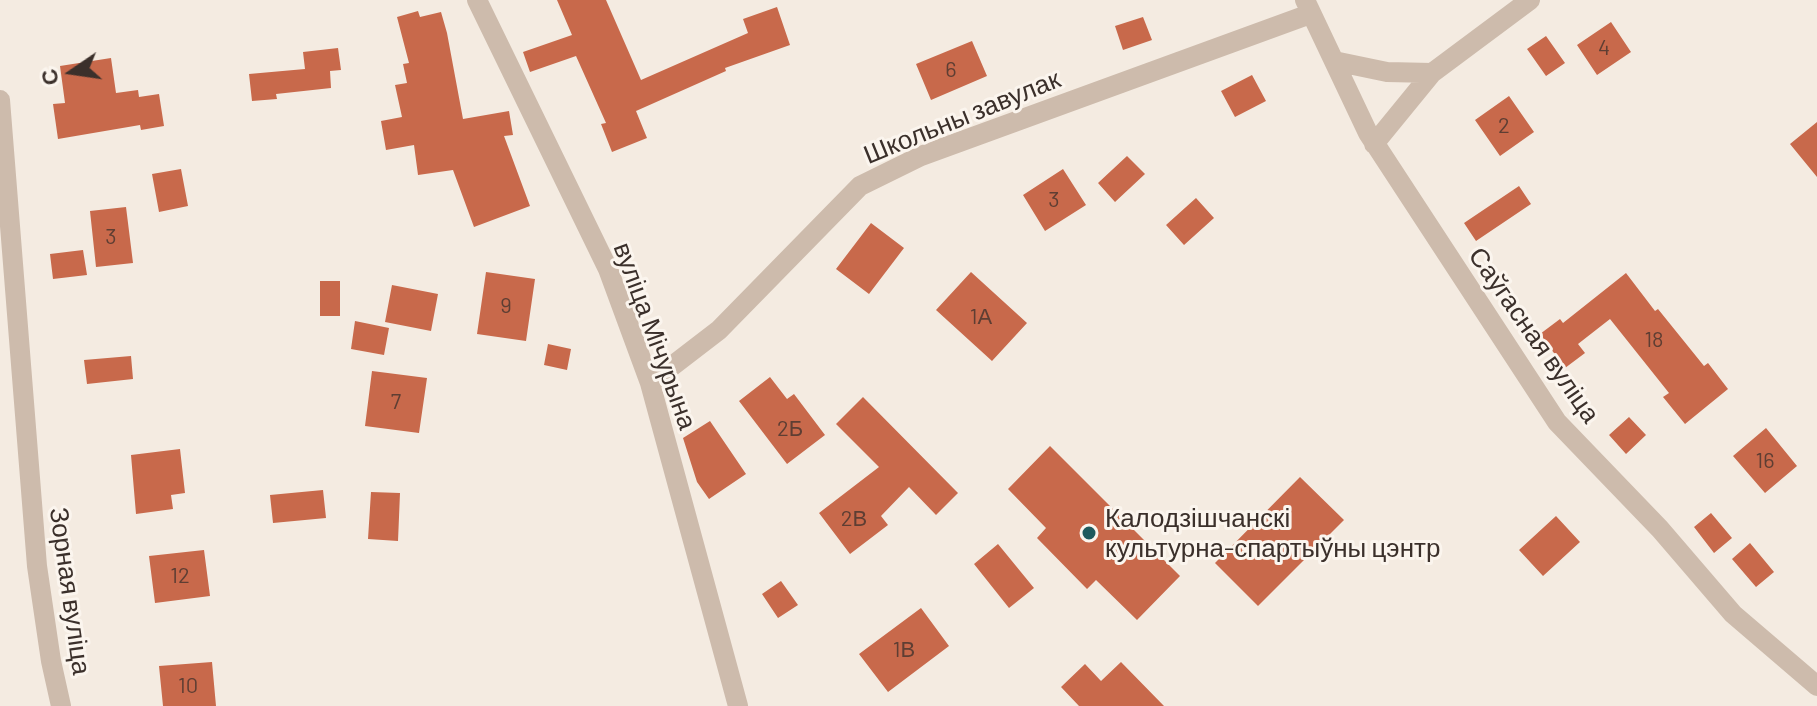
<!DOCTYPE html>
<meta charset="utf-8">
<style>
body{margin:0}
#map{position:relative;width:1817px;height:706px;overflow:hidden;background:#f4ebe1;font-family:Barlow,sans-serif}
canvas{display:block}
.north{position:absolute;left:32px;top:32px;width:80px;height:80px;-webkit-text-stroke:6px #fbf5ee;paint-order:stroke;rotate:257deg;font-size:22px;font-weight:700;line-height:32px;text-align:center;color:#3b302b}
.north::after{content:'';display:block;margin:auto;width:28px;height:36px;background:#3b302b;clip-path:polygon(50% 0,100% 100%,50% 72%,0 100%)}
</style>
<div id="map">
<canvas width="1817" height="706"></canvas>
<div class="north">С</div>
</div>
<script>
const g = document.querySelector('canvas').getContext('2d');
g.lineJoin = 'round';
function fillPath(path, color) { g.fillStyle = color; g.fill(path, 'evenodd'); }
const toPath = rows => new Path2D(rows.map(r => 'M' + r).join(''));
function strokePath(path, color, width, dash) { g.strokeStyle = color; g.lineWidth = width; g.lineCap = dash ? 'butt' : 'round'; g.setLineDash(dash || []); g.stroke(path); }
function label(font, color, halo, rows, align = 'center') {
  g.font = font + ' Barlow,sans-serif'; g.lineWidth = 6; g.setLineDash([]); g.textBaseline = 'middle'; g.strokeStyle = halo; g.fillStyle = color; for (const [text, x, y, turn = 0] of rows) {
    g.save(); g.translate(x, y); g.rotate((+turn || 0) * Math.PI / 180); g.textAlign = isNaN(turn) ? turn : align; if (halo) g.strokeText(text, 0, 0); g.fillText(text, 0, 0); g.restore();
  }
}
const building = toPath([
 [557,0,606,0,641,80,748,33,743,19,777,7,790,45,725,68,726,71,636,111,647,138,612,152,601,124,606,123,576,56,530,72,523,52,572,35],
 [418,11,420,17,441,12,447,33,463,119,509,111,513,135,504,136,530,206,474,227,453,170,418,175,414,145,386,150,381,121,402,117,395,85,407,83,403,64,409,63,397,17],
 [1143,17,1152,40,1123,50,1115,26],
 [1611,22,1631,52,1597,75,1577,45],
 [1546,36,1565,63,1546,76,1527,49],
 [972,41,987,76,931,100,916,64],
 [338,48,341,70,330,71,331,88,276,94,277,99,252,101,249,74,305,69,303,52],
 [111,58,116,93,138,90,139,97,159,94,164,126,141,130,140,125,58,139,53,104,65,103,60,66],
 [1252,75,1266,101,1235,117,1221,91],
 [1509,96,1534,132,1500,156,1475,120],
 [1817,122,1817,177,1790,144],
 [1127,156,1145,174,1115,202,1098,183],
 [181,169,188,206,159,212,152,174],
 [1063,169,1086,205,1045,231,1023,195],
 [1519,186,1531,204,1476,241,1464,223],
 [1196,198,1214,218,1184,245,1166,225],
 [126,207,133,263,96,267,90,211],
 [871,223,904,248,869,294,836,269],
 [83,250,87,275,53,279,50,254],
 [486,272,535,279,526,341,477,334],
 [971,272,1027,323,992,361,936,310],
 [1626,273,1655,311,1658,309,1704,366,1708,363,1728,389,1685,424,1663,397,1669,393,1610,319,1578,344,1585,353,1565,368,1540,334,1560,319,1563,323],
 [320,281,340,281,340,316,320,316],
 [392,285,438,294,431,331,385,322],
 [355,321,389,328,384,355,351,349],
 [548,344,571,349,567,370,544,365],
 [131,356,133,379,87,384,84,360],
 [372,371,427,378,419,433,365,426],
 [770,377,787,399,794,394,825,435,787,464,739,401],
 [863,397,958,493,936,515,909,487,881,516,888,525,850,554,819,513,879,467,836,424],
 [1629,417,1646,435,1626,454,1609,435],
 [710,421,746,474,709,499,697,482,683,438],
 [1766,428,1797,466,1765,493,1733,456],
 [1050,446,1180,576,1137,620,1096,580,1087,589,1037,538,1046,528,1008,489],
 [180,449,185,493,171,495,173,509,136,514,131,455],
 [1300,477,1344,520,1258,606,1215,563],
 [323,490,326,518,273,523,270,495],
 [371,492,400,493,398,541,368,539],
 [1711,513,1732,538,1714,553,1694,527],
 [1556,516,1580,542,1543,576,1519,550],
 [1750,543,1774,572,1756,587,1732,559],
 [998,544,1034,588,1009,608,974,564],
 [204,550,210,596,155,603,149,556],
 [781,581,798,605,778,618,762,594],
 [921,608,949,646,888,692,859,654],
 [212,662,216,706,163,706,159,666],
 [1121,662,1164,706,1079,706,1061,687,1085,664,1101,681]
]);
const minor = toPath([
 [477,0,608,269,650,383,738,706],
 [1305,0,1368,133,1557,422,1660,529,1733,614,1817,686],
 [1334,61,1387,72,1432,73],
 [0,100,37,566,51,661,61,706],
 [1374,144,1432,73,1530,0],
 [650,383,719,330,860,186,921,156,1310,14]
]);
const markers = [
 [1089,533,8,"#1f5a5e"]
];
const numberNames = [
 ["4",1604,48],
 ["6",951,70],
 ["2",1504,126],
 ["3",1054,200],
 ["3",111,237],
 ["9",506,306],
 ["1А",981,317],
 ["18",1654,340],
 ["7",396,402],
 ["2Б",790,429],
 ["16",1765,461],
 ["2В",854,519],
 ["12",180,576],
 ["1В",904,650],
 ["10",188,686]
];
const streetNames = [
 ["Школьны завулак",962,117,-22],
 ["Саўгасная вуліца",1534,335,55],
 ["вуліца Мічурына",655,336,70],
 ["Зорная вуліца",70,591,82]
];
const poiNames = [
 ["Калодзішчанскі",1105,518],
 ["культурна-спартыўны цэнтр",1105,548]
];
fillPath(building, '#c8694b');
strokePath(minor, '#cdbbac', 20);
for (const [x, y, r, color] of markers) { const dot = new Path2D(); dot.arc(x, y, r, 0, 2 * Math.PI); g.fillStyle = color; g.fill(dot); strokePath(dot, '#fbf5ee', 3); }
label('22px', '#5e3e33', null, numberNames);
label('26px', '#3b302b', '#fbf5ee', streetNames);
label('26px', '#3b302b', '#fbf5ee', poiNames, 'left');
</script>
